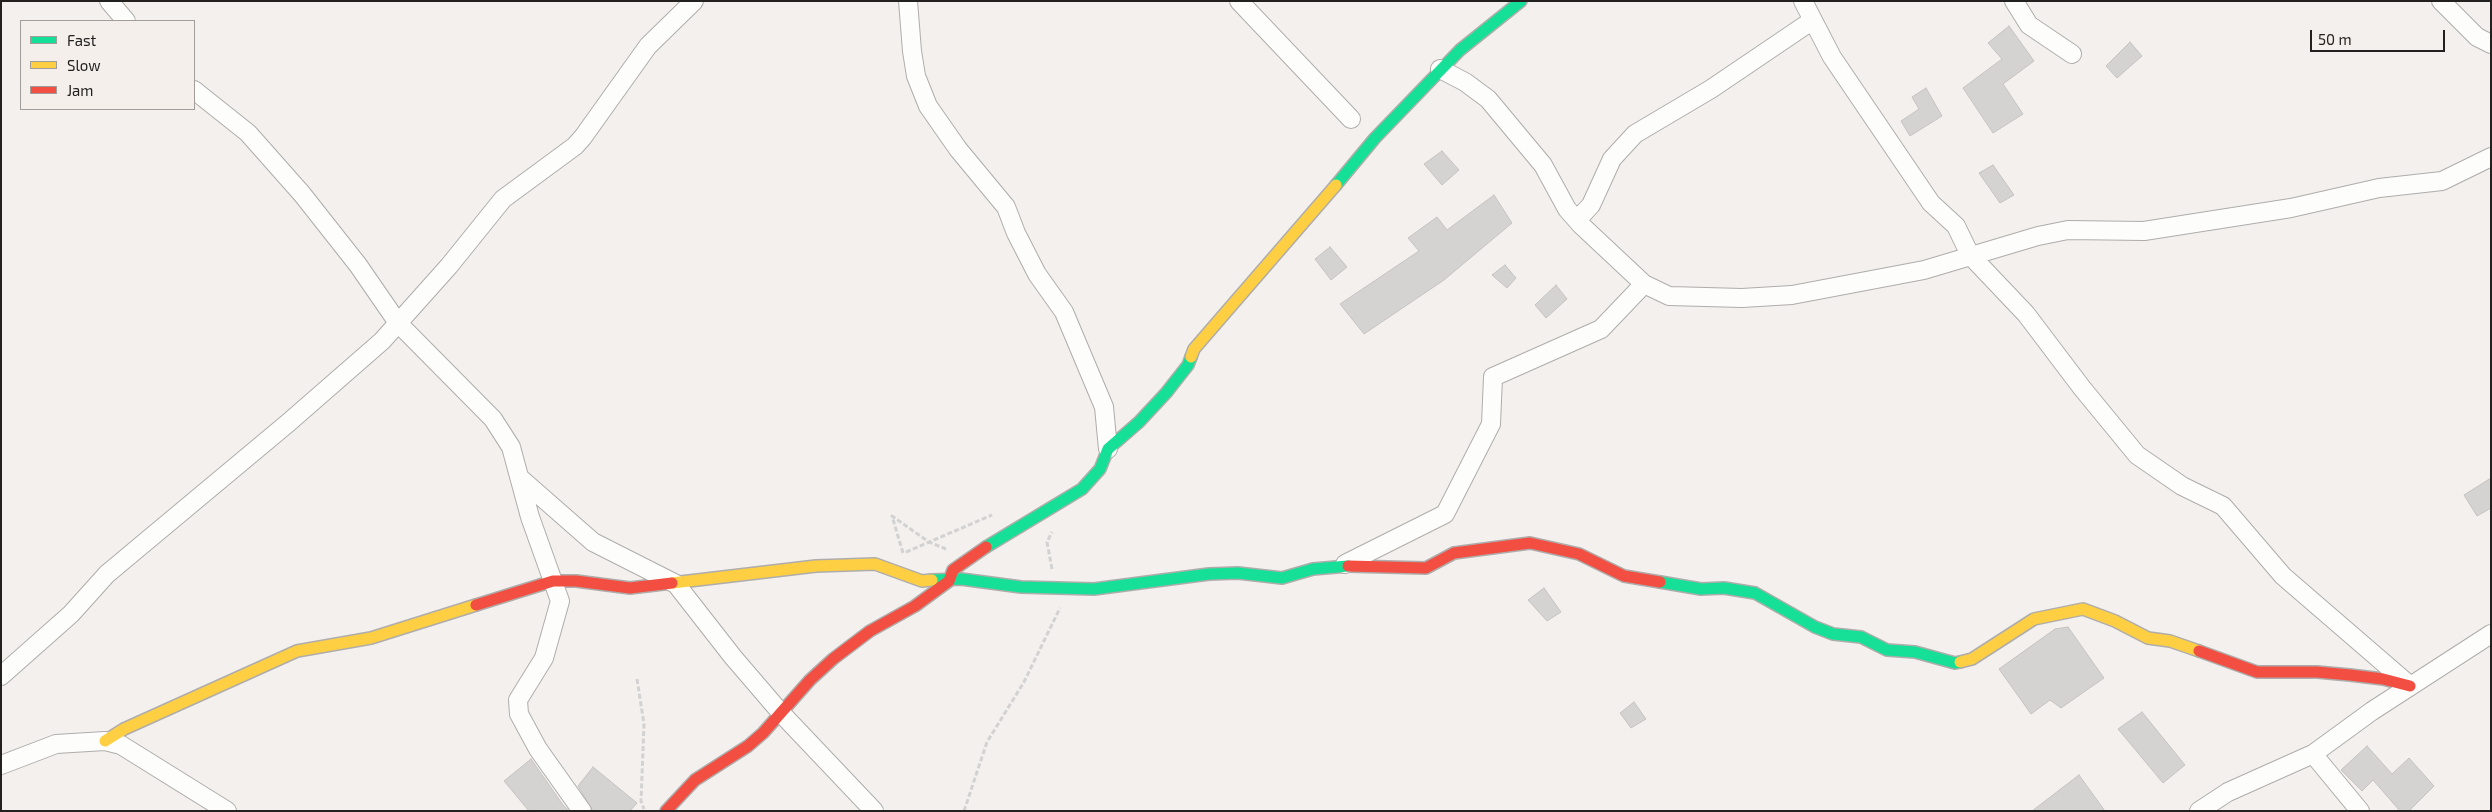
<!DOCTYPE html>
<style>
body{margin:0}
#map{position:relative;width:2492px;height:812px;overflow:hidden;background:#f3f0ee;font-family:"Exo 2",sans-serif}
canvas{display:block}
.frame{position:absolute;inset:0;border:2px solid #232120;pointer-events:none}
.legend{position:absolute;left:20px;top:20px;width:175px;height:90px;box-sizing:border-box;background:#f5efec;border:1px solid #a19d9a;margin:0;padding:6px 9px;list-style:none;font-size:15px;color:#232120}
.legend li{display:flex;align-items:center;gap:10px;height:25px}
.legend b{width:25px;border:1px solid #a19d9a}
.scale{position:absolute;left:2310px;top:30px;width:135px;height:22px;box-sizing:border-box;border:2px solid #232120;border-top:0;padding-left:6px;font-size:15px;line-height:18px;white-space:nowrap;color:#232120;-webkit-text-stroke:4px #f5efec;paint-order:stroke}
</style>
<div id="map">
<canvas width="2492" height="812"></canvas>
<div class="frame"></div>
<ul class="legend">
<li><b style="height:6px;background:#16e098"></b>Fast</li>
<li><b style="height:6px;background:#ffcf43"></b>Slow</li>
<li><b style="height:6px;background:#f24e42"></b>Jam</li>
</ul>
<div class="scale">50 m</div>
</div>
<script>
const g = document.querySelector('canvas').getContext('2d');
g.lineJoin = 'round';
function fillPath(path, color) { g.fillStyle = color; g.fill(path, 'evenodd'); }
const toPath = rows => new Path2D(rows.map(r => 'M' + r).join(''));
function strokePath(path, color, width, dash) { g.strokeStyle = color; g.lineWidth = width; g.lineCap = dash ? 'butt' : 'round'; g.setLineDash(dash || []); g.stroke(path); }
const building = toPath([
 [2009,26,2034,61,2003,84,2023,114,1993,133,1963,88,2002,59,1988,43,2009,26],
 [2130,42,2142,56,2117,78,2106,66,2130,42],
 [1926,88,1942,116,1910,136,1901,121,1919,109,1912,97,1926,88],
 [1442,151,1459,170,1442,185,1424,164,1442,151],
 [1993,165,2014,195,2000,203,1979,173,1993,165],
 [1494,195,1512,223,1444,280,1364,334,1340,304,1419,251,1408,238,1437,217,1447,230,1494,195],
 [1330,247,1347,267,1331,280,1315,259,1330,247],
 [1505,265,1516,278,1507,288,1492,275,1505,265],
 [1556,285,1567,299,1546,318,1535,305,1556,285],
 [2491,478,2491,508,2477,516,2464,495,2491,478],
 [1544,588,1561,612,1547,621,1528,600,1544,588],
 [2068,627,2104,678,2061,708,2050,700,2031,714,1999,669,2055,629,2068,627],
 [1634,702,1646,719,1631,728,1620,713,1634,702],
 [2142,712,2185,765,2163,783,2118,729,2142,712],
 [2367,746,2392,774,2409,758,2434,786,2409,811,2400,811,2373,780,2362,791,2341,770,2367,746],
 [531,759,563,805,569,811,529,811,504,781,531,759],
 [593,767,637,803,630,811,593,811,578,786,593,767],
 [2079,775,2105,811,2032,811,2079,775]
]);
const path = toPath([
 [906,552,992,515],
 [903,553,892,516,929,542,946,549],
 [1052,569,1047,542,1052,532],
 [637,679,644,724,641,801,644,809],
 [964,811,987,742,1024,682,1060,608]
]);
const street = toPath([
 [109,1,126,21],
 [908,1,912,51,916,76,928,106,958,149,1006,207,1016,233,1037,274,1064,312,1104,407,1108,449],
 [1239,1,1351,119],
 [1803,1,1832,57,1931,203,1956,226,1970,255,2026,314,2082,388,2137,455,2182,486,2223,506,2283,576,2407,683],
 [2014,1,2029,25,2072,54],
 [2441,1,2477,37,2491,44],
 [1440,69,1465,82,1488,99,1543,165,1567,209,1581,225,1644,284,1669,296,1742,298,1792,295,1924,270,2038,236,2068,230,2144,231,2291,208,2379,188,2442,181,2491,157],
 [194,90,248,133,302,194,358,265,398,323,493,419,511,447,530,517,560,601,544,658,518,700,519,714,538,749,582,811],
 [1577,220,1591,205,1612,159,1635,134,1711,89,1813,20],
 [520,478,593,542,676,584,733,657,781,713,874,811],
 [1345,564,1445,514,1491,424,1493,377,1601,329,1644,284],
 [1,676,71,614,107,574,288,423,382,341,449,266,503,199,575,146,583,137,648,46,694,1],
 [2313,754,2360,811],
 [1,765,56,744,105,741,121,745,227,811],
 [2199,811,2228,792,2313,754,2372,711,2491,634]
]);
const fast = toPath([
 [1336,185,1375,138,1460,50,1521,1],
 [986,547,1082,489,1100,469,1108,449,1139,422,1166,393,1188,365,1191,357],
 [932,580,961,579,1021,587,1094,589,1209,574,1238,573,1282,578,1313,569,1348,566],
 [1660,582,1701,589,1724,588,1755,593,1815,627,1833,634,1861,637,1887,650,1915,652,1955,663,1960,662]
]);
const slow = toPath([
 [1191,357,1194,349,1336,185],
 [672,583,816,566,875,564,922,581,932,580],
 [1960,662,1972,659,2034,619,2083,609,2115,621,2148,638,2170,641,2199,651],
 [105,741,124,729,297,651,371,638,476,605]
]);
const jam = toPath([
 [1348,566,1426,568,1454,553,1530,543,1579,554,1624,576,1660,582],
 [476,605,553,581,576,581,630,588,672,583],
 [2199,651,2257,672,2317,672,2350,675,2383,679,2410,686],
 [666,811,695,780,748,746,763,733,810,680,833,659,870,631,915,606,949,581,953,570,986,547]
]);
fillPath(building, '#d5d3d2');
strokePath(building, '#c5c2c1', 1);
strokePath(street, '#afadab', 20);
strokePath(fast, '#afadab', 14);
strokePath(slow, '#afadab', 14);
strokePath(jam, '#afadab', 14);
strokePath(path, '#d3d2d2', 3, [5, 2.5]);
strokePath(street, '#fdfdfc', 18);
strokePath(fast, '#16e098', 11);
strokePath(slow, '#ffcf43', 11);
strokePath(jam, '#f24e42', 11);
</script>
